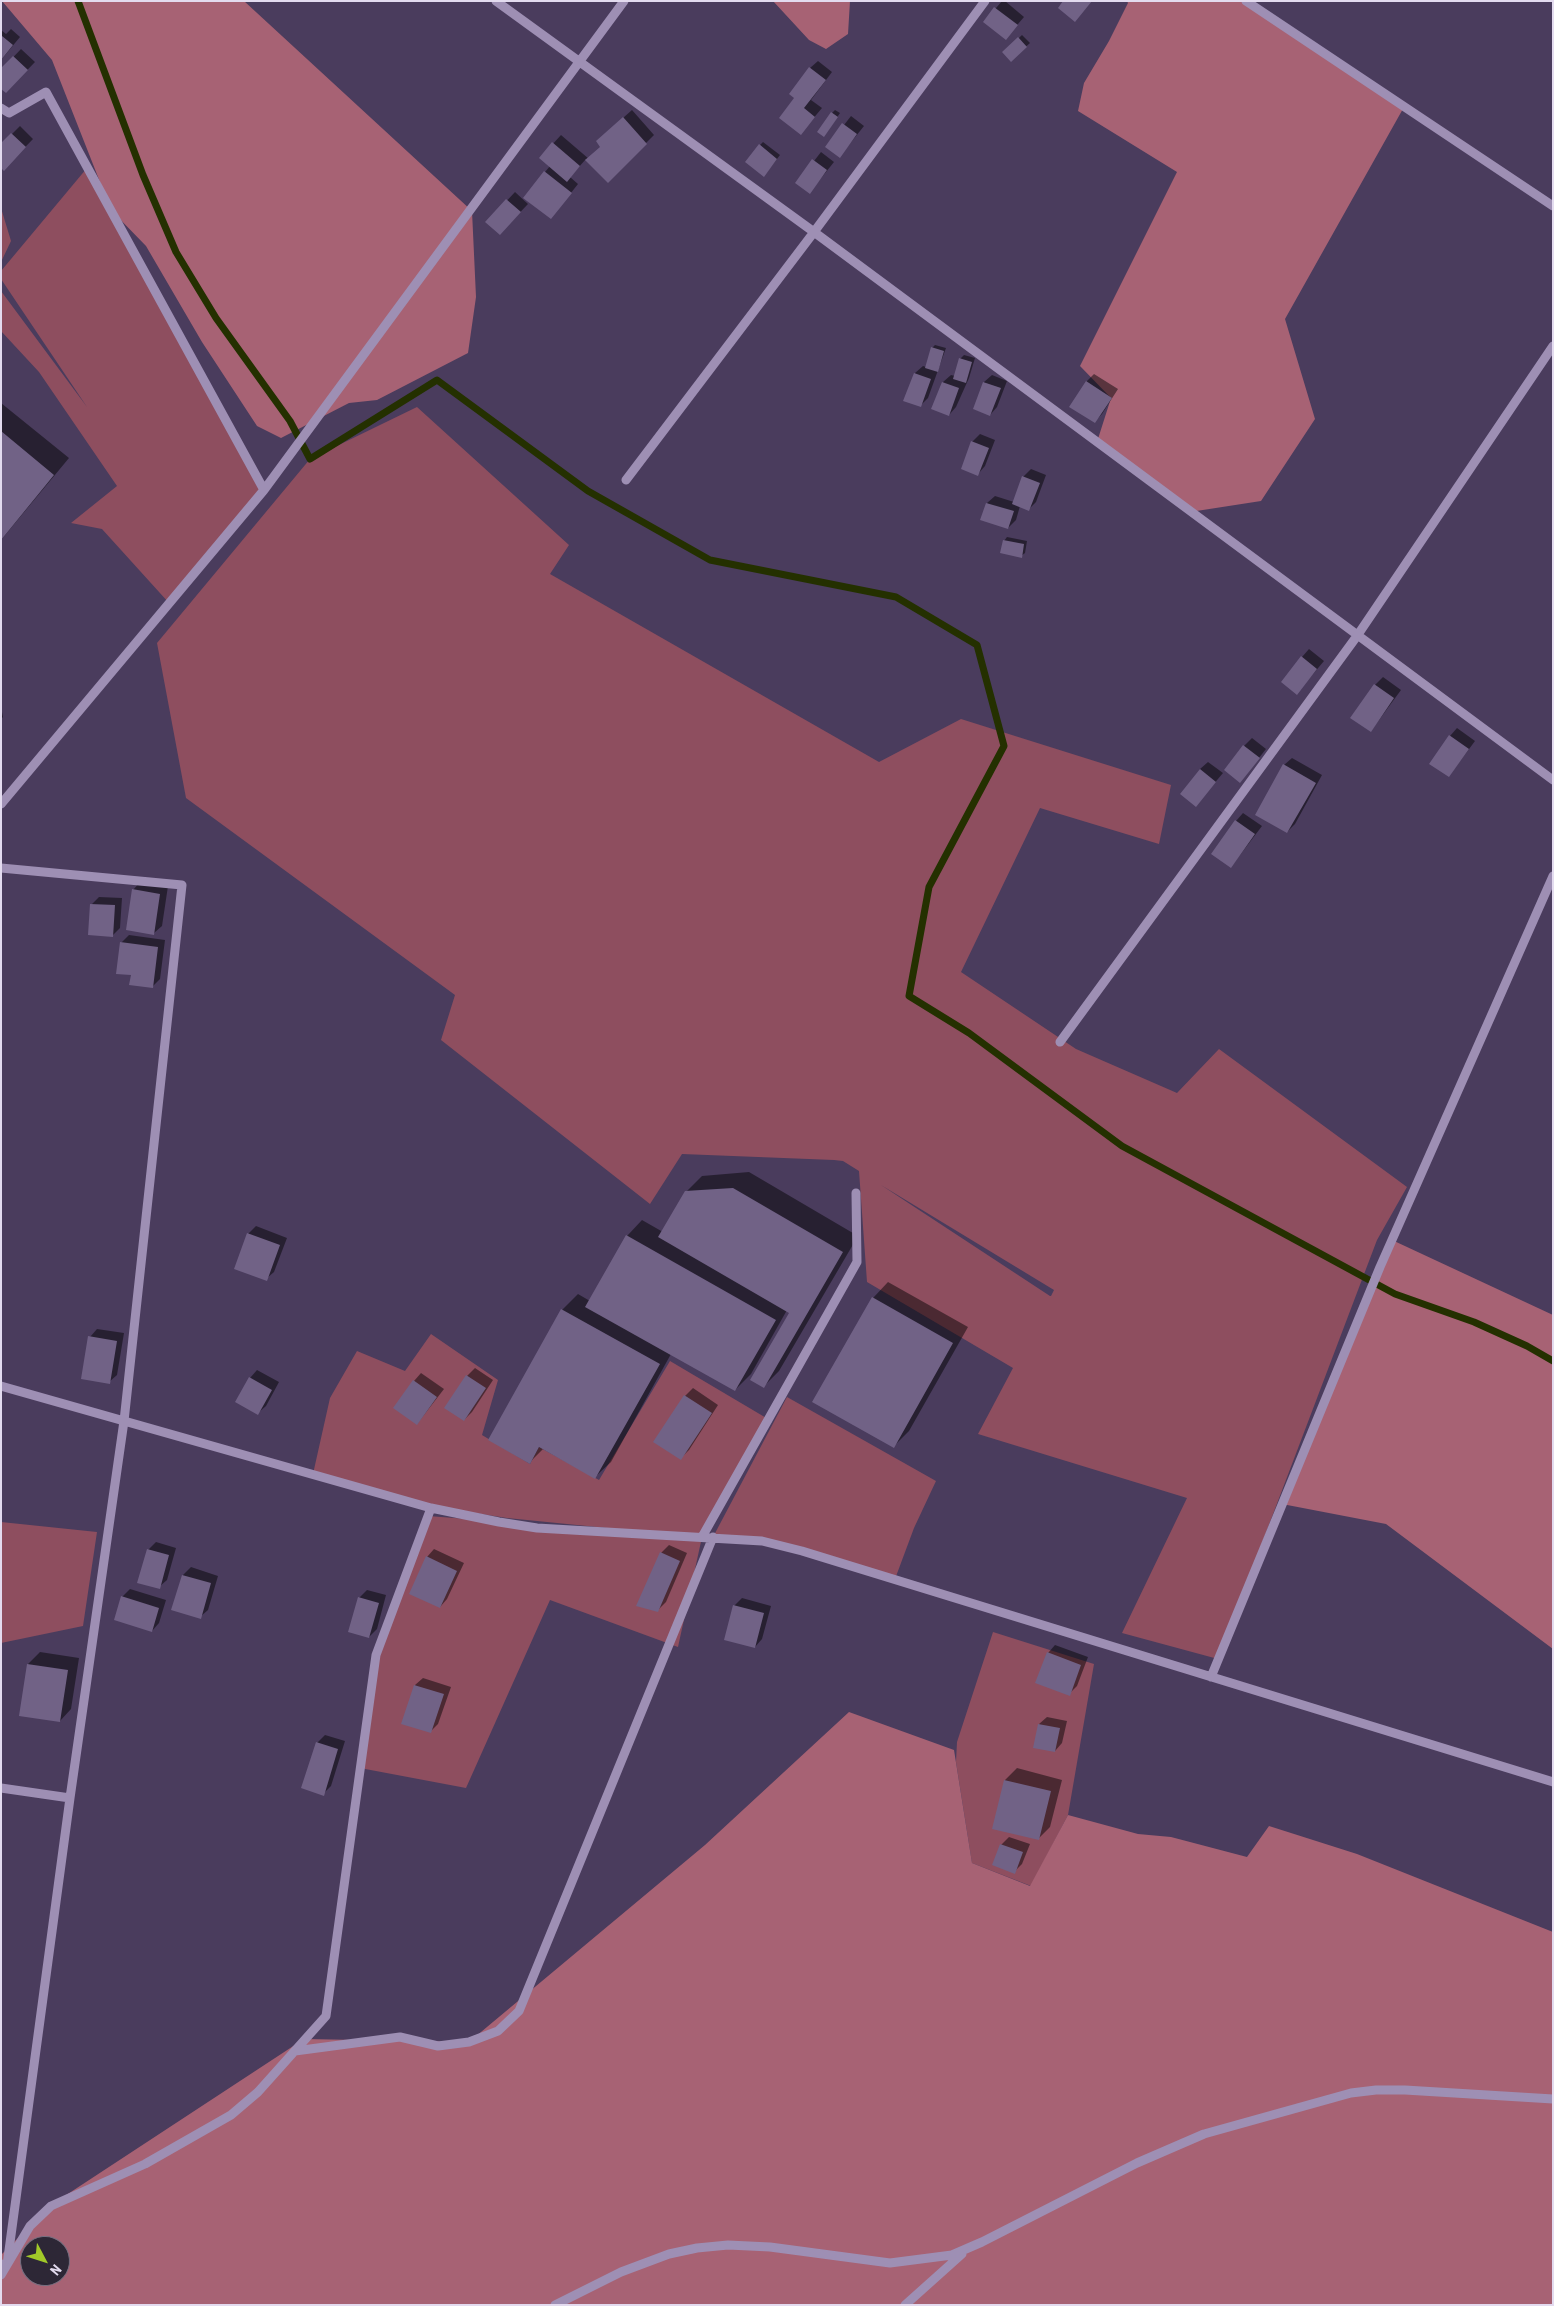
<!DOCTYPE html>
<style>
body{margin:0}
#map{position:relative;width:1554px;height:2306px;overflow:hidden;background:#4a3c5d;font-family:"Roboto Condensed",sans-serif}
canvas{display:block}
.frame{position:absolute;inset:0;border:2px solid #e3dbef;pointer-events:none}
.north{position:absolute;left:20px;top:2236px;width:50px;height:50px;box-sizing:border-box;background:#2d2736;border:1px solid #766f80;border-radius:50%;rotate:130deg;font-size:14px;font-weight:700;line-height:20px;text-align:center;color:#e3dbef}
.north::after{content:'';display:block;margin:auto;width:18px;height:22px;background:#a1c929;clip-path:polygon(50% 0,100% 100%,50% 72%,0 100%)}
</style>
<div id="map">
<canvas width="1554" height="2306"></canvas>
<div class="frame"></div>
<div class="north">N</div>
</div>
<script>
const g = document.querySelector('canvas').getContext('2d');
g.lineJoin = 'round';
function fillPath(path, color) { g.fillStyle = color; g.fill(path, 'evenodd'); }
const toPath = rows => new Path2D(rows.map(r => 'M' + r).join(''));
function strokePath(path, color, width, dash) { g.strokeStyle = color; g.lineWidth = width; g.lineCap = dash ? 'butt' : 'round'; g.setLineDash(dash || []); g.stroke(path); }
const green = toPath([
 [87,168,264,490,169,603,102,529,71,523,117,486,39,372,1,331,1,291,87,407,1,279,1,271],
 [1,208,11,241,1,262],
 [417,407,569,545,550,574,879,762,961,719,1171,785,1159,844,1040,808,961,972,1076,1049,1177,1093,1219,1049,1407,1187,1377,1240,1218,1659,1122,1633,1187,1498,978,1434,1013,1368,867,1282,859,1171,843,1161,834,1160,682,1154,650,1204,441,1040,455,995,186,798,157,643,310,459],
 [881,1185,1054,1290,1051,1296,1050,1296],
 [431,1334,498,1380,482,1435,530,1464,539,1447,599,1480,670,1361,768,1419,702,1537,678,1647,550,1600,466,1788,360,1768,376,1655,428,1516,667,1534,507,1518,423,1505,313,1474,330,1398,357,1351,405,1371],
 [787,1397,936,1481,914,1528,895,1579,762,1541,713,1537],
 [1,1522,97,1532,83,1626,1,1643],
 [993,1632,1094,1664,1068,1815,1031,1886,972,1863,956,1762,957,1742]
]);
const forest = toPath([
 [2,1,244,1,472,211,476,297,468,353,377,400,349,403,281,438,257,426,202,342,146,246,111,210,52,60],
 [773,1,850,1,848,34,826,49,809,40],
 [1127,1,1246,1,1404,107,1285,319,1315,419,1261,501,1190,512,1097,442,1111,398,1080,366,1177,172,1078,111,1084,83,1109,41,1128,3],
 [1392,1240,1553,1315,1553,1649,1386,1524,1282,1504],
 [849,1712,954,1750,972,1863,1030,1886,1068,1815,1138,1834,1171,1837,1247,1857,1269,1826,1357,1854,1553,1932,1553,2305,1,2305,1,2255,51,2205,304,2039,469,2042,705,1845],
 [30,2246,60,2246,60,2276,30,2276]
]);
const shadow = toPath([
 [1002,1,1005,1,1024,17,1006,38,985,21],
 [11,29,20,37,1,60,1,30,6,34],
 [1022,35,1030,43,1011,60,1004,52],
 [21,49,35,62,6,92,1,70],
 [818,61,832,72,811,100,822,108,801,133,796,98,810,68],
 [632,110,654,135,608,181,586,159,570,177,578,184,551,218,545,172,550,166,540,158,561,135,589,159,602,146,606,133],
 [835,110,840,113,827,132,832,113],
 [851,116,864,126,840,156,827,147],
 [20,126,33,139,4,169,1,145],
 [763,142,780,155,767,172,760,145],
 [821,152,834,162,810,192,797,183],
 [515,192,528,204,507,226,487,222],
 [935,345,946,348,928,398,920,406,915,373,923,366,926,367,932,348],
 [964,355,975,358,969,378,956,407,949,415,943,382,951,375,955,376,960,359],
 [1094,374,1118,389,1102,414,1095,421,1086,382],
 [992,375,1007,381,997,407,990,415,974,409,984,382],
 [1,403,69,458,1,540],
 [980,434,995,440,985,466,978,474,972,442],
 [1031,469,1046,475,1036,502,1029,509,1020,506,1016,520,1008,528,987,503,995,496,1014,502,1023,477],
 [1007,537,1027,541,1025,553,1021,556,1004,541],
 [1309,649,1324,661,1297,693,1302,657],
 [1383,677,1401,690,1371,731,1375,685],
 [1,707,3,717,1,719],
 [1457,728,1475,741,1449,776,1450,736],
 [1252,738,1266,749,1240,782,1244,746],
 [1292,758,1322,775,1295,824,1287,832,1284,765],
 [1208,762,1223,773,1196,805,1200,769],
 [1243,813,1262,826,1231,867,1236,821],
 [140,882,168,886,162,926,154,933,133,890],
 [99,897,122,898,120,928,112,936,92,904],
 [129,935,165,940,160,979,152,987,132,974,121,943],
 [749,1172,858,1236,779,1371,764,1386,791,1313,787,1310,751,1374,735,1390,671,1354,611,1462,595,1477,543,1449,530,1462,562,1310,578,1294,590,1301,627,1236,642,1220,663,1232,686,1192,702,1176],
 [256,1226,287,1238,274,1272,266,1279,248,1234],
 [888,1282,968,1327,909,1431,893,1447,873,1298],
 [97,1329,124,1333,117,1375,109,1382,90,1337],
 [475,1368,493,1380,472,1412,464,1420,467,1376],
 [257,1370,279,1382,266,1406,258,1413,250,1378],
 [421,1373,444,1389,417,1424,414,1381],
 [693,1388,718,1405,689,1450,681,1458,655,1441,685,1396],
 [156,1542,176,1548,167,1580,159,1587,148,1550],
 [669,1545,687,1553,666,1602,658,1610,661,1553],
 [434,1549,464,1563,447,1599,440,1607,427,1557],
 [191,1567,218,1576,208,1610,200,1617,173,1609,183,1575],
 [130,1589,166,1600,159,1623,152,1631,122,1597],
 [367,1590,386,1595,377,1629,369,1637,359,1598],
 [742,1598,771,1606,762,1639,755,1647,734,1606],
 [1055,1645,1088,1657,1077,1686,1069,1694,1048,1653],
 [40,1652,79,1658,71,1709,60,1721,28,1664],
 [423,1678,451,1687,438,1724,430,1732,415,1685],
 [1047,1717,1067,1721,1062,1743,1055,1751,1039,1724],
 [325,1735,345,1741,331,1786,323,1794,317,1743],
 [1017,1768,1062,1780,1050,1827,1038,1839,994,1828,1005,1780],
 [1009,1837,1030,1844,1022,1864,1014,1872,1001,1845]
]);
const stream = toPath([
 [78,1,143,175,176,252,216,318,290,421,310,459,437,380,588,491,710,560,896,597,977,645,1004,746,929,887,909,996,969,1033,1122,1146,1395,1294,1474,1322,1527,1346,1553,1361]
]);
const building = toPath([
 [1063,1,1092,1,1075,22,1058,8],
 [994,7,1018,25,1006,40,983,22],
 [2,36,13,45,1,60,1,37],
 [1018,37,1027,47,1011,62,1002,52],
 [13,56,28,70,6,93,1,89,1,68],
 [809,67,826,80,804,108,815,117,801,135,779,118,794,98,789,94],
 [831,112,838,117,824,137,817,132],
 [623,117,647,144,608,183,585,160,600,147,596,141],
 [842,123,857,134,840,158,825,147],
 [11,133,26,147,4,171,1,168,1,143],
 [552,142,580,166,567,182,539,158],
 [759,144,777,159,764,177,745,162],
 [812,159,827,170,810,194,795,183],
 [544,171,572,193,551,219,523,198],
 [506,199,521,212,500,235,485,222],
 [931,347,944,351,938,372,925,368],
 [959,358,972,362,966,383,953,379],
 [914,373,931,379,921,407,903,401],
 [1086,381,1112,398,1095,423,1069,407],
 [942,382,959,388,949,416,931,409],
 [983,382,1001,388,990,416,973,409],
 [1,431,54,475,1,540],
 [971,441,989,448,978,476,961,469],
 [1022,476,1040,483,1029,511,1012,504],
 [986,503,1014,511,1008,529,980,520],
 [1003,540,1024,544,1022,558,1000,553],
 [1301,656,1317,669,1297,695,1281,682],
 [1374,684,1394,698,1371,732,1350,718],
 [1449,735,1469,749,1449,777,1429,764],
 [1243,745,1260,758,1240,783,1224,770],
 [1283,764,1316,783,1287,833,1255,815],
 [1200,769,1216,782,1196,807,1180,794],
 [1235,820,1255,834,1231,868,1211,854],
 [132,889,160,894,154,935,126,930],
 [90,904,115,905,113,937,88,935],
 [120,942,158,947,153,988,129,985,131,975,116,974],
 [733,1188,843,1252,764,1388,750,1380,789,1313,658,1237,685,1191],
 [247,1233,280,1245,267,1281,234,1269],
 [626,1235,776,1320,735,1391,585,1307],
 [872,1297,953,1343,894,1448,812,1402],
 [561,1309,660,1364,595,1479,539,1447,530,1464,488,1440],
 [88,1336,117,1341,110,1384,81,1379],
 [466,1375,486,1388,464,1421,444,1408],
 [249,1377,272,1390,258,1415,235,1402],
 [413,1380,437,1397,417,1425,393,1408],
 [684,1395,712,1413,681,1460,653,1442],
 [147,1549,169,1555,160,1589,137,1583],
 [660,1552,680,1561,658,1612,636,1606],
 [426,1556,457,1571,440,1608,409,1594],
 [182,1575,211,1583,201,1619,171,1610],
 [121,1596,159,1608,152,1632,114,1620],
 [358,1597,379,1603,369,1638,348,1632],
 [733,1605,764,1613,755,1648,724,1640],
 [1047,1652,1081,1665,1070,1696,1035,1683],
 [27,1664,68,1670,60,1722,19,1716],
 [414,1685,444,1694,431,1733,401,1724],
 [1038,1724,1060,1728,1055,1752,1033,1748],
 [316,1742,338,1749,324,1796,301,1788],
 [1004,1780,1051,1791,1039,1840,992,1829],
 [1000,1844,1023,1852,1015,1874,992,1865]
]);
const minor = toPath([
 [496,1,814,232,1553,780],
 [1246,1,1553,206],
 [1,108,9,113,46,92,264,490],
 [626,480,814,232,985,1],
 [1,804,264,490,624,1],
 [1,868,182,885,124,1421,70,1798,7,2265,1,2264],
 [1060,1042,1357,636,1553,346],
 [1,1386,431,1508,499,1522,537,1528,762,1541,802,1551,1553,1782],
 [702,1537,857,1262,856,1193],
 [1211,1677,1380,1267,1553,876],
 [1,1788,70,1798],
 [295,2051,400,2037,438,2046,469,2042,498,2031,519,2011,713,1537],
 [1,2275,30,2226,51,2206,145,2164,231,2115,258,2092,326,2016,376,1655,431,1508],
 [555,2305,621,2272,669,2254,697,2248,728,2245,770,2247,890,2263,952,2255,982,2242,1137,2163,1204,2134,1351,2093,1376,2090,1405,2090,1553,2099],
 [905,2305,962,2254]
]);
fillPath(green, '#8e4e5f');
fillPath(forest, '#a76274');
fillPath(shadow, '#0007');
strokePath(stream, '#243000', 7);
fillPath(building, '#716286');
strokePath(minor, '#9e8fb4', 9);
</script>
